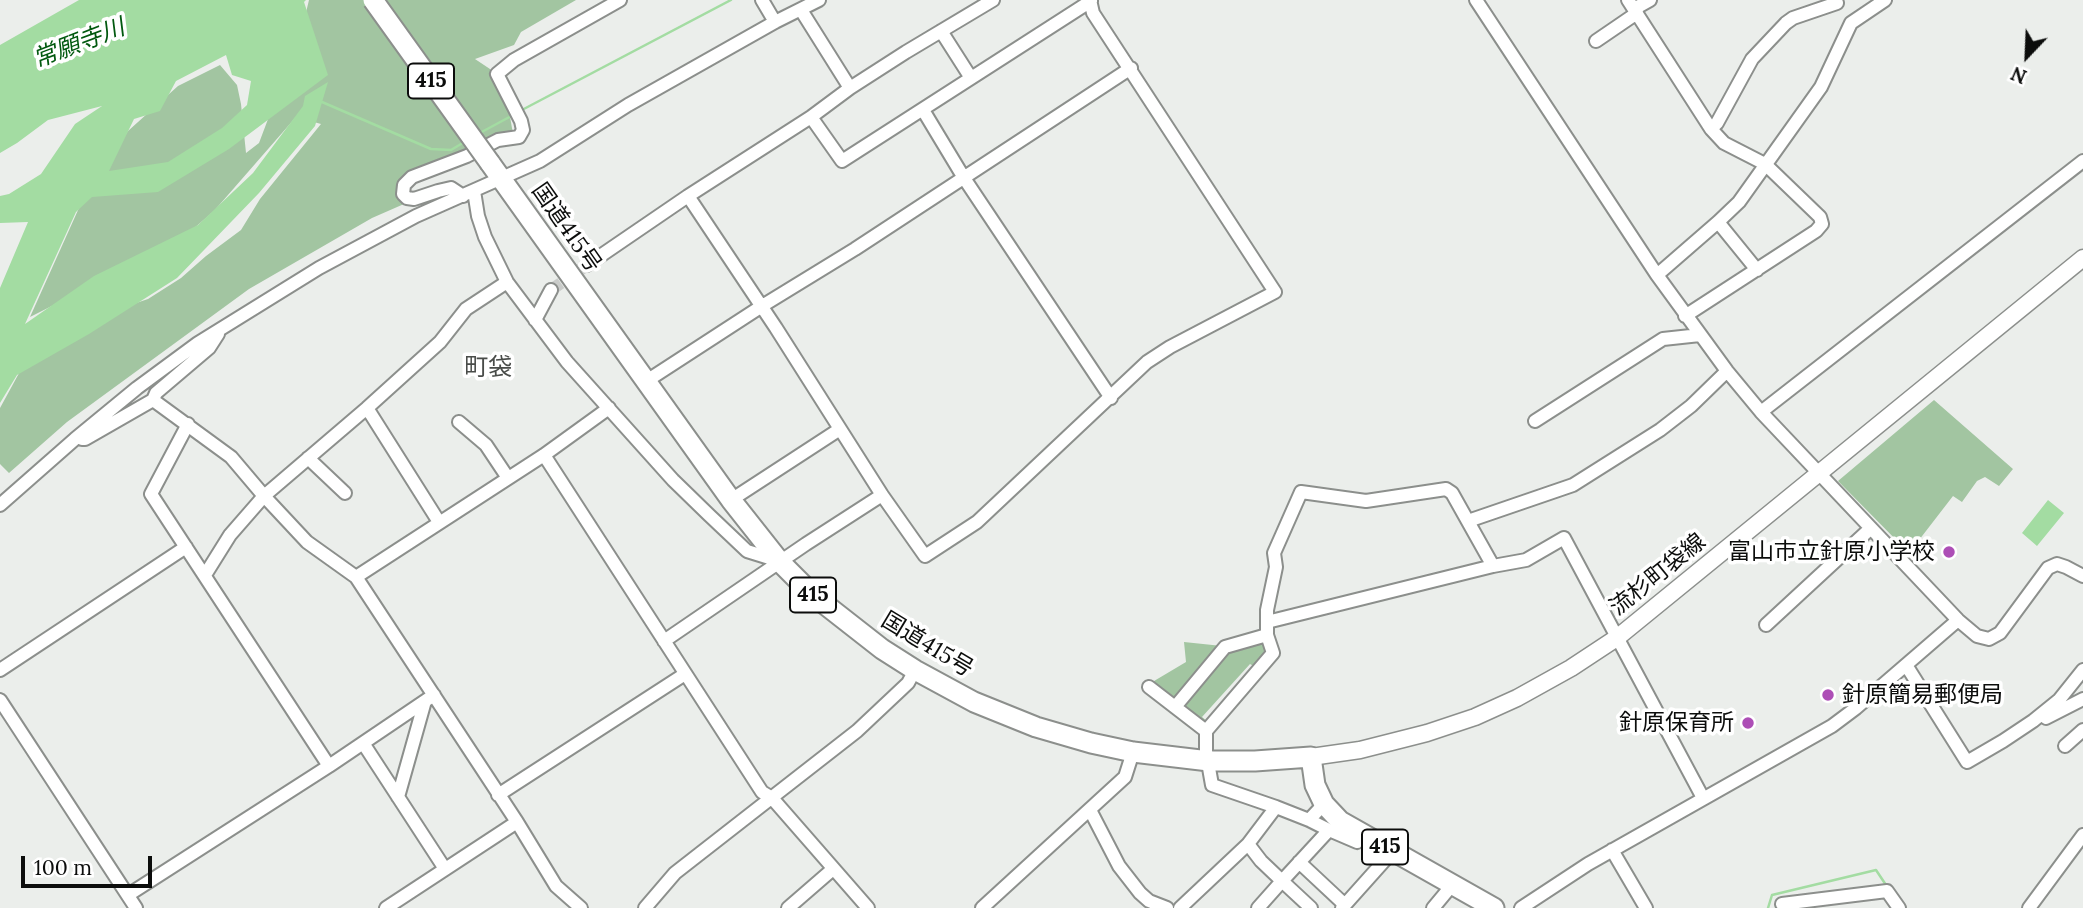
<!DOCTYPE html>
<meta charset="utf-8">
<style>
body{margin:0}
#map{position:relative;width:2083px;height:908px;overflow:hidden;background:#ebeeeb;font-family:Lora,serif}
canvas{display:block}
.north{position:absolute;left:1992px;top:21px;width:70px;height:70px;-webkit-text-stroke:5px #fff;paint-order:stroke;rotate:203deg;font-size:19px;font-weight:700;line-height:28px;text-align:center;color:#0c0d0c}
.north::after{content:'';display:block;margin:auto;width:24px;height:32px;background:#0c0d0c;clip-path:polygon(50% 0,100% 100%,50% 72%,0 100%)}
.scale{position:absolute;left:21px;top:856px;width:131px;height:32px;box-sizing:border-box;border:4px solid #0c0d0c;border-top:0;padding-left:9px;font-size:21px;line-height:24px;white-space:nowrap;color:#0c0d0c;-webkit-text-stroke:5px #fff;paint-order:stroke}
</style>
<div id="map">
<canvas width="2083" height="908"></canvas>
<div class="north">N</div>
<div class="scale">100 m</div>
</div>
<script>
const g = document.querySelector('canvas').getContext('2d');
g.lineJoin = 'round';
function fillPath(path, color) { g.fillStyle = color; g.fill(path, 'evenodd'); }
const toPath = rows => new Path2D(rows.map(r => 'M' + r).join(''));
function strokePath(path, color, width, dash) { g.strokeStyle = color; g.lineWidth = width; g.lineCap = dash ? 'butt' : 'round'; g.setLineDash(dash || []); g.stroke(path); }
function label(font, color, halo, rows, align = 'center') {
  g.font = font + ' Lora,"Noto Sans JP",serif'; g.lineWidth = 7; g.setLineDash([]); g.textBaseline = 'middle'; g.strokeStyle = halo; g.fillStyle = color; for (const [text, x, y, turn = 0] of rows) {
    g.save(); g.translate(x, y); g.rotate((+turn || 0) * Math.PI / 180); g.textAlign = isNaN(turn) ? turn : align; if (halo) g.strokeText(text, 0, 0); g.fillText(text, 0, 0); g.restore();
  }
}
const green = toPath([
 [309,0,576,0,521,32,514,45,475,59,490,69,508,105,513,134,493,138,399,191,404,204,372,218,249,289,67,422,9,473,0,464,0,408,36,342,80,322,148,299,181,278,206,256,241,230,260,199,321,124,296,117,214,211,177,243,30,317,92,179,128,131,178,86,220,65,237,85,241,104,246,153,259,143,302,29],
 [1934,400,2013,469,1999,486,1985,477,1977,481,1962,502,1953,496,1909,553,1838,481],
 [1265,641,1269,654,1257,668,1250,664,1202,717,1208,722,1203,727,1149,684,1186,662,1184,642,1222,646]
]);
const water = toPath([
 [79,0,306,0,304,2,328,75,229,149,158,192,92,197,76,212,25,324,94,276,198,225,253,173,303,106,305,96,328,82,315,126,259,193,177,278,89,334,17,375,0,403,0,288,28,222,0,223,0,196,9,194,41,174,75,124,102,106,48,120,17,143,0,153,0,45],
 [226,55,232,75,251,81,247,105,222,128,168,162,109,171,134,119,160,111,176,81],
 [2048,500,2064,513,2037,546,2022,533]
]);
const stream = toPath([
 [322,102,431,149,451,150,466,141],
 [520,111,731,0],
 [478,134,515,114],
 [1768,908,1772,895,1876,870,1886,885]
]);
const minorTunnel = toPath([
 [551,290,587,265]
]);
const minor = toPath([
 [762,0,775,22],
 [1476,0,1657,275,1727,371,1761,412,1958,620,1977,636,1989,639,2000,633,2048,568,2057,564,2066,567,2083,576],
 [1628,0,1711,129,1724,143,1765,164,1820,217,1822,224,1816,231,1685,316],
 [1634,9,1650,0],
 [801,10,850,88],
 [941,31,971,78],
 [1596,41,1637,13],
 [923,110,964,178,1111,398],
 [811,117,842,161,1091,1],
 [1711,129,1717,123,1752,59,1786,23,1793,18,1837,3],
 [474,191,478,216,485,237,507,282,567,362,673,480,709,515,747,551,776,560],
 [463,196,451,188,438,191,414,199,407,198,403,194,404,185,412,177,467,156,498,140,519,137,523,130,521,121,497,74,514,60,620,0],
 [688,196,776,328,882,495,925,556,977,522,1147,362,1170,347,1275,292,1093,13,1090,0],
 [1718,222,1757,270],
 [587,265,688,196,811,117,850,88,906,52,993,0],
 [1657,275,1718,222,1739,202,1821,87,1851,23,1885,0],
 [535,320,551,290],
 [645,382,762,306,855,249,1131,68],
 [153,400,156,393,209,348,218,334],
 [367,408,439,522],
 [1761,412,2083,161],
 [1535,421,1663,339,1700,335],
 [459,422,486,445,508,478],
 [188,424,151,494,329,766],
 [82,439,85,439,153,400,231,457,264,496,307,542,356,577,517,822,556,886,581,908],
 [544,455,762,792,772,798,868,908],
 [308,458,345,493],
 [731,500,840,429],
 [0,505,75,439,137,388,198,343,319,268,416,216,540,161,628,105,775,22,819,0],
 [1468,521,1573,485,1660,430,1691,406,1727,371],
 [1493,566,1526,560,1564,538,1703,798],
 [205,575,230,535,264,496,367,408,440,342,466,309,507,282],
 [356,577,544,455,609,408],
 [1766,625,1871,528],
 [1267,635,1267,610,1276,567,1274,553,1301,492,1366,501,1446,489,1452,493,1493,566,1267,622],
 [664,641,806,544,882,495],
 [1906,665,1967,762,2003,741,2033,721,2059,700,2083,670],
 [0,670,186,547],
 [1149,687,1206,731,1206,751,1212,785,1276,807],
 [0,700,136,908],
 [1175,707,1225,647,1267,635,1273,653,1206,731],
 [2046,718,2083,699],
 [363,743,445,869],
 [2065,746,2083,730],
 [498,795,685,674],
 [398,797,425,701],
 [1090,810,1119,866,1140,893,1149,901,1167,908],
 [1309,820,1329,830,1282,881,1311,908],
 [1329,830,1357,842,1363,835],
 [1248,844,1261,861,1282,881,1258,908],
 [1612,850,1646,908],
 [1299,862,1345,905],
 [128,895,329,766,434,695],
 [1782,904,1887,891,1899,908],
 [386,908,517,822],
 [645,908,675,873,857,731,908,683,915,670],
 [788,908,833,869],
 [982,908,1125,777,1133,752],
 [1180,908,1248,844,1276,807,1309,820,1324,804],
 [1342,908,1393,851],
 [1433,908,1453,884],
 [1521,908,1588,864,1832,726,1856,708,1958,620],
 [2029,908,2083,835]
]);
const major = toPath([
 [1311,757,1360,750,1427,733,1475,717,1517,698,1571,668,1618,637,2083,258]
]);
const highway = toPath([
 [490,163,731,500,780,562,813,595,882,649,915,670,974,702,1036,727,1091,743,1133,752,1209,761,1255,761,1311,757,1315,785,1324,804,1340,821,1494,908]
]);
const highwayBridge = toPath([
 [373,0,490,163]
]);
const markers = [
 [1949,552,7,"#ad4eb6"],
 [1828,695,7,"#ad4eb6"],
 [1748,723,7,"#ad4eb6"]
];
const shields = [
 [431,81,46],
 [813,595,46],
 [1385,847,46]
];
const shieldNames = [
 ["415",431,81],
 ["415",813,595],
 ["415",1385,847]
];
const streetNames = [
 ["国道415号",566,228,55],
 ["流杉町袋線",1658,575,-39],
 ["国道415号",927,645,31]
];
const poiNames = [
 ["富山市立針原小学校",1935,552],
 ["針原簡易郵便局",1842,695,"left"],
 ["針原保育所",1734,723]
];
const waterNames = [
 ["常願寺川",79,44,-21]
];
const neighbourhoodNames = [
 ["町袋",488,368]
];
fillPath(green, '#a2c5a1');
fillPath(water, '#a3dca2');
strokePath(stream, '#a3dca2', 2.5);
strokePath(minorTunnel, '#caccca', 12, [12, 6]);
strokePath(minor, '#8c8f8c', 16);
strokePath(major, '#8c8f8c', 19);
strokePath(highway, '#8c8f8c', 23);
strokePath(minor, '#fff', 12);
strokePath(major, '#fff', 16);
strokePath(highway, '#fff', 19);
strokePath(highwayBridge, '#8c8f8c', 23, []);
strokePath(highwayBridge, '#fff', 19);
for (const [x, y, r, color] of markers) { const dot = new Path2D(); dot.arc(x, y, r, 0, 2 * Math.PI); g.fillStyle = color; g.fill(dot); strokePath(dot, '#fff', 2.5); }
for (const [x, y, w] of shields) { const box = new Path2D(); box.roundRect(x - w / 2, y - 17.5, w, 35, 5); g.fillStyle = '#fff'; g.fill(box); strokePath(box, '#0c0d0c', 2); }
label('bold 21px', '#0c0d0c', null, shieldNames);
label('23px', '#0c0d0c', '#fff', streetNames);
label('23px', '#0c0d0c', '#fff', poiNames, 'right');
label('italic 24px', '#02590f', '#fff', waterNames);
label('24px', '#494c49', '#fff', neighbourhoodNames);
</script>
